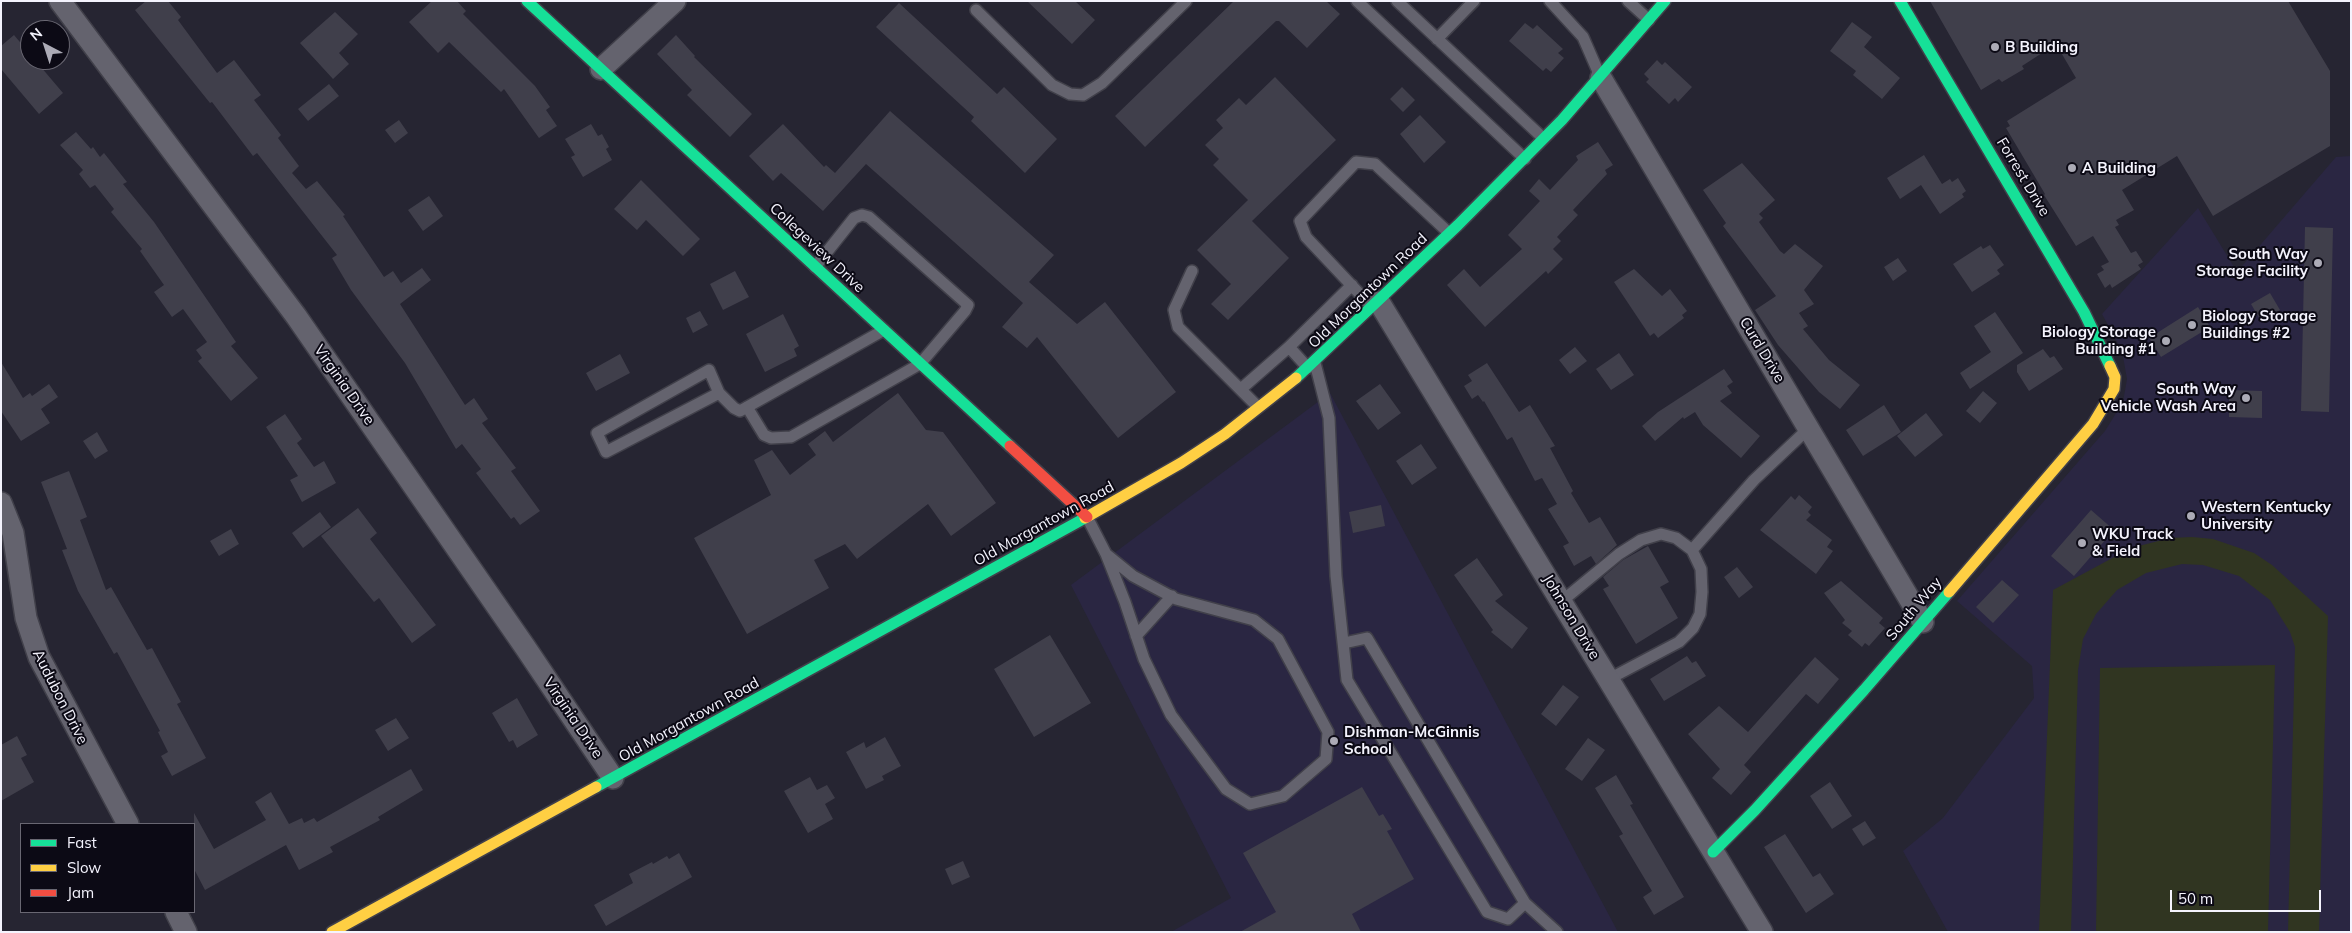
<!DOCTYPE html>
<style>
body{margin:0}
#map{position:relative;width:2352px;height:933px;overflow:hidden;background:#262532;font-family:Mulish,sans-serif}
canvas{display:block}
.frame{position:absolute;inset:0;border:2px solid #f4f3fd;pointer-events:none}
.legend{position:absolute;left:20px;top:823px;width:175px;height:90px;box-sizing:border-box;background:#0c0a15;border:1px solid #696772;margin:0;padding:6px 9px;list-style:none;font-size:15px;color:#f4f3fd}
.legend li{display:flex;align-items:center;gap:10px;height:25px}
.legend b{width:25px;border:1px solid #696772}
.north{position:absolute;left:20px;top:20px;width:50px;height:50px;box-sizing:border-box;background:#0c0a15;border:1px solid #696772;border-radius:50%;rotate:320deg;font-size:14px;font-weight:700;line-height:20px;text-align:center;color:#f4f3fd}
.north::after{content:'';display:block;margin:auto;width:18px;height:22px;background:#acabb6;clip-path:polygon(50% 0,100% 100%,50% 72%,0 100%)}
.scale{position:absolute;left:2170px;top:890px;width:151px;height:22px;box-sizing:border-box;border:2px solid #f4f3fd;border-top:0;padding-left:6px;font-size:15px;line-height:18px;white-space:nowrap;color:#f4f3fd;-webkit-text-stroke:4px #0c0a15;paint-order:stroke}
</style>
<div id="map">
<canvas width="2352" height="933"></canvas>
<div class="frame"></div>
<ul class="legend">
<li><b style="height:6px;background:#16e098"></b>Fast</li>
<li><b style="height:6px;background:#ffcf43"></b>Slow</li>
<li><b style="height:6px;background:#f24e42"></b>Jam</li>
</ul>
<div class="north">N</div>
<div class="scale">50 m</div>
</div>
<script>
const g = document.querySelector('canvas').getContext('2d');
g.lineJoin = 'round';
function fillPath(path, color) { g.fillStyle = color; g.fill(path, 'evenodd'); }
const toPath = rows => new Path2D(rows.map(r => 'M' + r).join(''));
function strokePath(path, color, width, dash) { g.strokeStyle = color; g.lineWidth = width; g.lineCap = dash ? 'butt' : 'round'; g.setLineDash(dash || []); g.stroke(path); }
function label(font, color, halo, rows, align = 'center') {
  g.font = font + ' Mulish,sans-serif'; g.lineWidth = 4; g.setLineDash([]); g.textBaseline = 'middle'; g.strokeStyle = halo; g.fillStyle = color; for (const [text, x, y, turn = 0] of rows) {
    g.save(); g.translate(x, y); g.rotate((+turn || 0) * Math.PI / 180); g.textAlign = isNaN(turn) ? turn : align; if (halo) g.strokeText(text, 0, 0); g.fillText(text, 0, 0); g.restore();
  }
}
const built = toPath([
 [2351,156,2351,932,1948,932,1903,851,1943,818,2034,698,2032,666,1957,601,2105,431,2123,402,2127,379,2122,351,2102,314,2198,208,2237,272,2336,157],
 [1330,393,1618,932,1171,932,1231,898,1071,585]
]);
const green = toPath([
 [2192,537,2213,539,2254,553,2272,565,2328,616,2319,932,2288,932,2295,647,2290,632,2270,600,2239,576,2203,565,2182,564,2146,573,2117,590,2096,614,2083,639,2078,670,2071,932,2039,932,2053,590,2131,548,2170,538],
 [2275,665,2268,932,2096,932,2100,668]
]);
const building = toPath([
 [146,1,168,1,181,17,178,20,217,73,234,60,261,95,254,100,281,135,278,138,299,166,292,173,306,189,317,181,345,215,343,216,384,277,393,271,401,283,422,268,431,280,400,304,465,405,474,398,488,419,482,423,516,468,511,471,540,511,520,525,514,517,511,519,476,473,481,469,462,444,456,449,405,363,351,290,332,258,337,255,257,153,253,156,212,102,210,103,135,10],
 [432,1,457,1,466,11,463,14,535,86,550,107,546,110,557,126,539,138,504,89,501,92,449,42,438,53,409,22],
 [1027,1,1075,1,1095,20,1072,44],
 [1234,1,1326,1,1340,14,1307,48,1279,21,1276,21,1145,147,1115,116],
 [1930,1,2288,1,2330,71,2330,146,2213,216,2177,156,2122,190,2134,210,2116,220,2119,225,2115,227,2131,253,2136,251,2143,262,2138,265,2141,269,2112,288,2110,284,2105,288,2097,274,2104,270,2101,266,2109,262,2093,236,2076,246,2044,195,2045,194,2006,128,2010,126,2007,121,2076,78,2056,44,2022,66,2024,69,2002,82,1999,79,1981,90],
 [899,3,997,94,1004,87,1057,139,1025,173,971,121,974,117,876,27],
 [335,12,358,34,339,53,349,64,333,79,300,43],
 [1852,22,1872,37,1864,47,1900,78,1882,99,1853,75,1856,71,1830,51],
 [1525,23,1533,29,1537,25,1563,49,1558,53,1564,58,1551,72,1546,68,1543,71,1509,41],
 [14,35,30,54,30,60,35,60,63,93,39,114,1,69,1,46],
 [676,35,695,56,694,57,752,114,730,137,687,95,692,90,657,54],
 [1657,60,1662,65,1665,62,1692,87,1678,102,1675,98,1669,104,1646,82,1649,79,1644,74],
 [1275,77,1336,140,1252,221,1289,258,1228,320,1211,304,1231,284,1197,250,1248,200,1213,165,1219,159,1205,145,1223,128,1216,120,1239,98,1246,105],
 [329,84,339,96,308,121,298,109],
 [1402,87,1415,100,1403,112,1390,99],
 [890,111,1054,255,1029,282,1077,324,1105,302,1176,392,1118,438,1037,337,1027,348,1002,327,1023,303,866,164,823,211,781,173,773,181,749,156,783,124,824,167,826,165,835,173],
 [1420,115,1446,142,1424,163,1400,134],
 [399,120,408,133,395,143,385,130],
 [591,124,598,136,602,134,609,147,606,149,612,160,583,177,571,157,575,155,565,139],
 [76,132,91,149,93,147,100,157,104,153,127,182,123,184,154,222,236,342,231,346,258,378,231,401,198,361,202,358,196,350,207,342,183,309,172,317,154,292,164,285,140,251,142,249,111,212,114,209,95,185,90,188,79,174,83,170,60,145],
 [1598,142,1613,165,1605,170,1607,174,1573,210,1578,215,1557,237,1561,241,1553,249,1563,259,1548,274,1546,271,1485,327,1447,285,1464,269,1480,287,1522,249,1508,235,1540,201,1529,191,1539,179,1550,190,1578,160,1576,156],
 [1924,155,1942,184,1950,179,1952,182,1958,178,1966,191,1962,194,1964,197,1940,214,1921,185,1900,199,1887,178],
 [1742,163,1775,200,1759,214,1763,218,1759,222,1780,251,1784,254,1795,244,1823,266,1804,290,1814,304,1799,313,1808,326,1803,329,1829,360,1860,385,1840,409,1819,392,1778,345,1755,310,1776,296,1723,226,1726,223,1703,190],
 [641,180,700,239,683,256,646,220,637,230,614,209],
 [429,196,443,216,423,231,408,210],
 [2305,227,2333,228,2329,412,2301,411],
 [1990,245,2004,265,1997,270,2000,274,1972,292,1953,264,1981,246,1983,249],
 [1898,258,1907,271,1893,281,1884,267],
 [1634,269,1662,296,1670,289,1687,311,1682,315,1684,318,1658,338,1654,333,1650,336,1614,282],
 [735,271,749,297,723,310,710,284],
 [2270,293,2280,310,2261,321,2251,304],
 [2198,307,2210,327,2161,357,2149,338],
 [700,311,708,325,693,333,686,318],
 [1995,312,2023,353,1970,389,1960,373,1991,352,1974,326],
 [783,314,799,346,794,349,797,356,765,372,746,334],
 [1575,347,1587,361,1570,374,1559,360],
 [2043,349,2050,358,2054,356,2063,369,2029,391,2017,372,2017,365],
 [1619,353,1634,375,1611,390,1596,369],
 [620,354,630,373,596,391,586,373],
 [1,362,23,398,30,393,32,396,49,384,58,397,41,409,50,423,21,441,1,411],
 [1487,363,1519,412,1530,405,1555,446,1550,448,1573,491,1571,493,1589,523,1600,517,1617,545,1596,564,1591,556,1574,566,1563,546,1569,543,1548,509,1557,504,1542,478,1535,481,1512,437,1507,440,1484,401,1483,402,1478,395,1472,399,1464,386,1472,381,1468,375],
 [1724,369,1733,382,1727,386,1732,393,1720,401,1760,436,1741,458,1703,425,1695,412,1684,419,1683,417,1655,441,1642,426,1658,412],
 [1380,384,1401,413,1378,430,1356,401],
 [2229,390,2262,391,2262,418,2229,417],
 [1983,391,1997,403,1980,423,1966,411],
 [898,393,926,430,943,432,996,503,951,536,928,504,857,559,845,544,814,560,829,588,747,634,694,538,771,495,754,460,772,450,790,475,816,455,808,444,825,431,833,442],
 [1884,405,1901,432,1863,456,1846,430],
 [1926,413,1943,435,1915,457,1897,436],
 [285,414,302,439,297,443,314,467,324,461,336,483,302,502,290,480,298,476,266,427],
 [97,432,108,451,95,459,83,441],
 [1421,444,1437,468,1412,485,1396,461],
 [69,471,87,517,80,520,106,590,111,587,147,650,152,648,181,702,177,704,206,758,172,776,161,756,168,752,158,732,160,731,117,652,114,654,78,591,62,550,67,549,41,482],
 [1799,495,1812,507,1808,512,1811,515,1806,520,1832,540,1827,547,1833,551,1816,574,1760,530,1791,496,1795,500],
 [1381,505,1385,526,1353,533,1349,512],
 [358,508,377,533,370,539,436,625,412,643,379,598,374,602,321,536],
 [2091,510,2114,530,2074,576,2051,556],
 [320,512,331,527,303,548,292,533],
 [231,529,239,544,219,556,210,541],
 [1648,546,1669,582,1660,587,1678,618,1636,644,1603,589,1609,586,1603,577,1623,560],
 [1477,558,1503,595,1495,601,1528,628,1512,649,1491,632,1493,630,1454,575],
 [1737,567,1753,587,1739,598,1724,577],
 [2002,580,2019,595,1993,623,1976,607],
 [1841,581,1883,618,1879,623,1885,628,1869,646,1865,643,1862,647,1848,635,1852,631,1842,623,1845,620,1824,593],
 [1050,635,1091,703,1034,737,994,669],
 [1687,656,1692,663,1696,661,1706,676,1664,701,1650,679],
 [1815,657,1839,679,1818,704,1806,694,1744,765,1751,772,1731,795,1712,778,1720,769,1688,734,1719,706,1748,732],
 [1563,685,1579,697,1556,726,1541,714],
 [517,698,538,735,517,748,513,740,509,742,492,713],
 [396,718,409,738,388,751,375,730],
 [17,736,27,755,21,758,34,782,1,801,1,745],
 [885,737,901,766,882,776,884,780,866,789,846,752,864,742,866,748],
 [1588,738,1605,750,1582,781,1565,769],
 [411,769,423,790,378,817,380,820,330,847,333,852,299,870,286,845,205,890,194,869,194,813,214,849,266,820,255,802,271,792,289,824,302,818,304,823,314,818,317,822],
 [1616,775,1633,804,1630,805,1684,897,1654,915,1643,897,1652,891,1619,836,1623,834,1595,788],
 [810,777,817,790,827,785,835,798,825,804,833,819,808,833,784,791],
 [1830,782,1852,816,1832,829,1810,796],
 [1362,787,1379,816,1383,814,1392,829,1387,831,1414,879,1352,914,1361,932,1240,932,1276,912,1243,853],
 [1865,821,1876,838,1863,846,1852,829],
 [1785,834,1813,877,1820,873,1834,894,1806,913,1764,847],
 [679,853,692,877,606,926,594,905,633,883,629,874,652,862,653,864,667,856,669,859],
 [963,861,970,877,952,885,945,869]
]);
const lane = toPath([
 [1357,1,1525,159],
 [1397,1,1543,138],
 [1550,1,1583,37,1600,76],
 [1628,1,1649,20],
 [976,10,1052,85,1070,94,1083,95,1102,83,1186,1],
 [1437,39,1474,1],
 [1192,271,1174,310,1178,327,1258,407],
 [1372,307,1306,237,1300,221,1356,162,1375,164,1449,233],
 [1315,363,1329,418,1336,576,1347,680,1487,912,1508,919,1525,903,1367,638,1344,643],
 [1308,368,1289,347,1352,285],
 [1241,389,1289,347],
 [719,393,606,452,597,433,709,370,719,393,734,408,740,411,884,330],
 [747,407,764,435,771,438,791,437,920,364,965,311,968,305,869,217,862,215,854,218,815,267],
 [1087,517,1106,554],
 [1692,550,1754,480,1809,428],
 [1106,554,1133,576,1176,599,1254,620,1278,639,1328,732,1326,759,1283,796,1250,804,1226,789,1171,715,1144,659,1125,602,1106,554],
 [1562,601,1619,554,1641,540,1661,534,1676,538,1692,550,1701,569,1702,592,1700,614,1693,628,1679,642,1609,679],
 [1136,636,1172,596],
 [1525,903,1557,932]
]);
const street = toPath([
 [60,1,296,316,525,647,613,778],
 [601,69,675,1],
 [1601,78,1923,622],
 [1379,302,1762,932],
 [1,503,13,533,26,618,39,657,128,824],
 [176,912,186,932]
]);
const fast = toPath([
 [527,1,1010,446],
 [1900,1,2084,312,2110,366],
 [1296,378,1458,225,1562,120,1665,1],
 [596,787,1085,518],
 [1713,852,1755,810,1864,690,1949,592]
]);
const slow = toPath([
 [1085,518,1181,463,1225,434,1296,378],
 [1949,592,2093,424,2114,389,2115,377,2110,366],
 [332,932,596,787]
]);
const jam = toPath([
 [1010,446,1087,517]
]);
const markers = [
 [1995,47,5,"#acabb6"],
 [2072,168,5,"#acabb6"],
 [2318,263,5,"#acabb6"],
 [2192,325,5,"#acabb6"],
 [2166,341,5,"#acabb6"],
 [2246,398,5,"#acabb6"],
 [2191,516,5,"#acabb6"],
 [2082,543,5,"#acabb6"],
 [1334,741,5,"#acabb6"]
];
const poiNames = [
 ["B Building",2005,47],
 ["A Building",2082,168],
 ["South Way",2308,254,"right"],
 ["Storage Facility",2308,271,"right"],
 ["Biology Storage",2202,316],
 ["Buildings #2",2202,333],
 ["Biology Storage",2156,332,"right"],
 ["Building #1",2156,349,"right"],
 ["South Way",2236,389,"right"],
 ["Vehicle Wash Area",2236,406,"right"],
 ["Western Kentucky",2201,507],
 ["University",2201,524],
 ["WKU Track",2092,534],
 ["& Field",2092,551],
 ["Dishman-McGinnis",1344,732],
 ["School",1344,749]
];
const streetNames = [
 ["Forrest Drive",2023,177,59],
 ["Collegeview Drive",817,248,43],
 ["Old Morgantown Road",1368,291,-44],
 ["Curd Drive",1762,350,59],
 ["Virginia Drive",344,385,55],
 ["Old Morgantown Road",1044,524,-29],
 ["South Way",1914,609,-50],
 ["Johnson Drive",1571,617,59],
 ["Audubon Drive",60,697,63],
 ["Virginia Drive",573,718,56],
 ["Old Morgantown Road",689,720,-29]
];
fillPath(built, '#2a2642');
fillPath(green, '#303521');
fillPath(building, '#403f4b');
strokePath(lane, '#41404a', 14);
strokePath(street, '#41404a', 24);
strokePath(fast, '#41404a', 14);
strokePath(slow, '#41404a', 14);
strokePath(jam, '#41404a', 14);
strokePath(lane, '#64636e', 11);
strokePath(street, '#64636e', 21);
strokePath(fast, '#16e098', 11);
strokePath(slow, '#ffcf43', 11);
strokePath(jam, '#f24e42', 11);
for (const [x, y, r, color] of markers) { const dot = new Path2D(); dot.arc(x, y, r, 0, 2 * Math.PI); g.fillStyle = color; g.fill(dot); strokePath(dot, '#0c0a15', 2); }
label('bold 15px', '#f4f3fd', '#0c0a15', poiNames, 'left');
label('15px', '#f4f3fd', '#0c0a15', streetNames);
</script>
